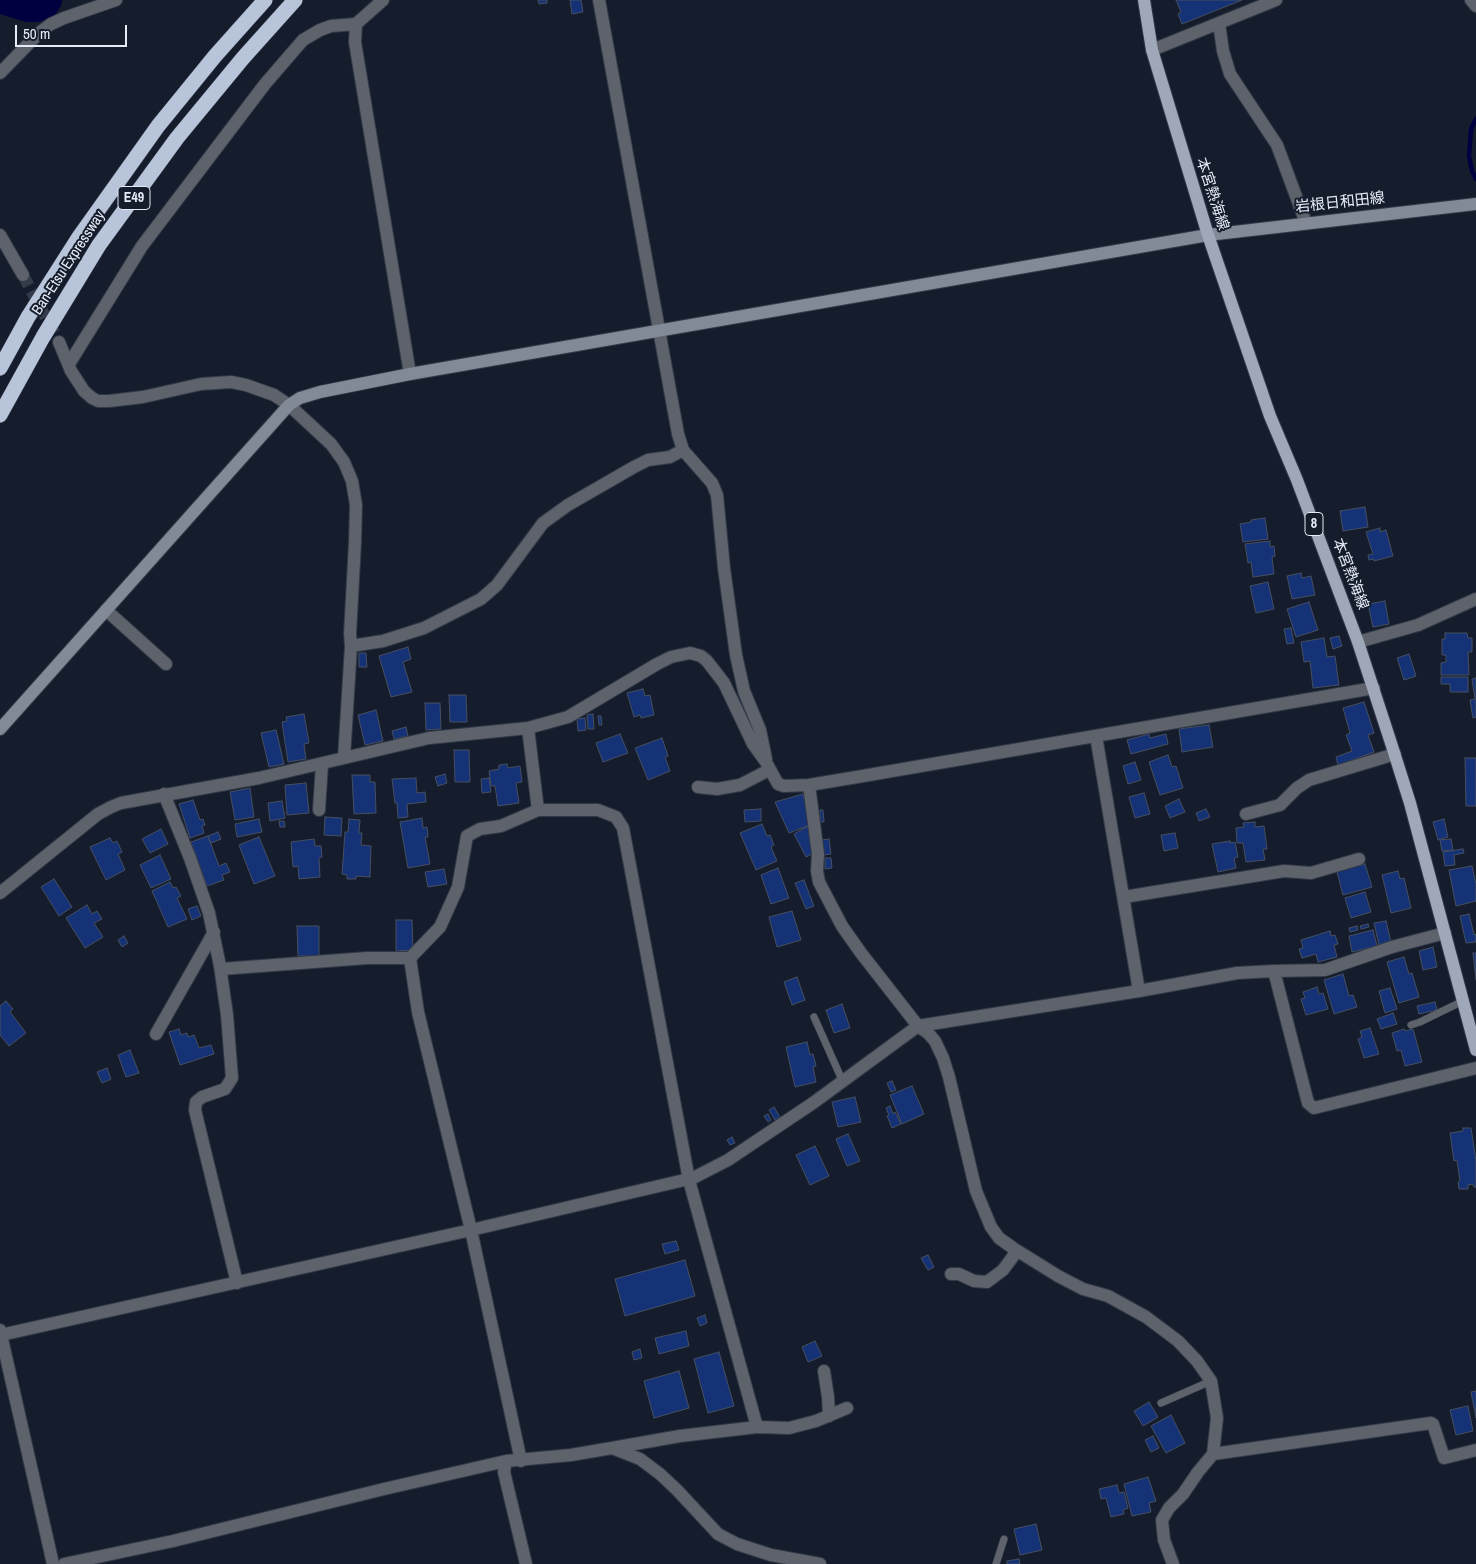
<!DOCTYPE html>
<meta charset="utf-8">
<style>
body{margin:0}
#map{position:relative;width:1476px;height:1564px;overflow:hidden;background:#151d2d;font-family:"Archivo Narrow",sans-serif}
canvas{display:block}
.scale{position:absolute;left:15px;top:25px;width:112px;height:22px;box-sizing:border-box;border:2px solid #e6ecf7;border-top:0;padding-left:6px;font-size:15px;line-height:18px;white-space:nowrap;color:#e6ecf7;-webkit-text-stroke:4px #151d2d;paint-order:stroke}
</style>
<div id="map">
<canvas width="1476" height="1564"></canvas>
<div class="scale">50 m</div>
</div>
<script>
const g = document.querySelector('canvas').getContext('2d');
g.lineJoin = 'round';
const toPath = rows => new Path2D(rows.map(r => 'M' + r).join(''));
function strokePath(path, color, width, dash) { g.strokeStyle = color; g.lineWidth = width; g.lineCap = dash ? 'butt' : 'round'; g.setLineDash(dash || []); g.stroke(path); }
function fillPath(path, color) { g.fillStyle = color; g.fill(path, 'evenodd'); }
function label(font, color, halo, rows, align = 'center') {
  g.font = font + ' "Archivo Narrow","Noto Sans JP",sans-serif'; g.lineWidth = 4; g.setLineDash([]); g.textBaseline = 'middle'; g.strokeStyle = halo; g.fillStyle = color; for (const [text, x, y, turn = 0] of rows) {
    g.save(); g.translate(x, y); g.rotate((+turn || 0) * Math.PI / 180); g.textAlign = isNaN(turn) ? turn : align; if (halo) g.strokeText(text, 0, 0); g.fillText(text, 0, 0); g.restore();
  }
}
const stream = toPath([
 [1476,119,1471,129,1469,156,1472,171,1476,179]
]);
const river = toPath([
 [2,0,28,8,36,8,45,5,48,0]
]);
const building = toPath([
 [538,0,547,0,547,3,539,4,538,0],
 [570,0,581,0,583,12,572,14,570,0],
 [1176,0,1242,0,1182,24,1178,14,1181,12,1176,0],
 [1365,507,1368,527,1343,531,1340,511,1365,507],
 [1265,518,1268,539,1243,542,1240,524,1251,522,1251,520,1265,518],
 [1380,528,1380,532,1386,530,1393,556,1374,561,1374,559,1369,560,1368,555,1373,554,1366,532,1380,528],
 [1270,541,1270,547,1274,546,1275,556,1272,557,1274,574,1253,577,1251,562,1248,563,1245,544,1270,541],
 [1301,573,1302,578,1311,576,1315,595,1292,599,1287,576,1301,573],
 [1268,582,1274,609,1256,613,1250,586,1268,582],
 [1385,601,1389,624,1373,627,1368,604,1385,601],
 [1309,602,1318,630,1296,637,1287,609,1309,602],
 [1291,628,1294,643,1287,644,1284,629,1291,628],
 [1445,633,1467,633,1468,638,1472,638,1472,652,1468,652,1469,675,1441,675,1441,663,1446,662,1446,655,1442,655,1442,639,1445,639,1445,633],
 [1339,636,1342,646,1333,649,1330,638,1339,636],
 [1324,638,1327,657,1335,656,1339,685,1313,688,1310,661,1304,662,1301,642,1324,638],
 [408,647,411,659,403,662,412,692,391,697,379,656,408,647],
 [359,653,366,653,367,667,359,667,359,653],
 [1409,654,1416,676,1404,680,1397,658,1409,654],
 [1441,677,1468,677,1468,692,1450,692,1450,684,1441,684,1441,677],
 [1476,678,1476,717,1473,718,1470,700,1475,699,1472,679,1476,678],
 [643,689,645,696,650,695,654,715,641,718,640,715,634,717,627,693,643,689],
 [449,695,466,695,467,722,450,722,449,695],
 [1364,702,1374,733,1368,735,1374,752,1338,765,1336,757,1352,751,1346,735,1350,733,1343,708,1364,702],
 [425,703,440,703,441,729,426,730,425,703],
 [376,710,383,741,365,745,358,715,376,710],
 [304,714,309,743,304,744,306,759,288,762,282,722,287,721,286,717,304,714],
 [593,714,594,729,588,729,587,715,593,714],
 [598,716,601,716,602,725,599,725,598,716],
 [585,718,586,730,578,731,577,719,585,718],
 [1209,725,1213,747,1182,752,1179,729,1209,725],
 [406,727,408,736,394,739,392,731,406,727],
 [276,730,284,764,269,767,261,733,276,730],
 [620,734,628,753,603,762,596,743,620,734],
 [1149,734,1150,738,1166,734,1168,744,1131,754,1127,740,1149,734],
 [662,738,668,756,665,757,670,771,648,780,635,748,662,738],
 [454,750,469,750,470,782,455,782,454,750],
 [1168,755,1172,767,1176,766,1183,788,1160,795,1149,762,1168,755],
 [1465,758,1476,758,1476,806,1466,806,1465,758],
 [1135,762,1141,780,1128,784,1123,766,1135,762],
 [507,764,508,768,520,766,522,782,516,783,519,803,498,806,495,786,491,786,489,771,499,769,499,765,507,764],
 [445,774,447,783,438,786,435,777,445,774],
 [352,775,370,775,370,782,375,782,376,813,354,814,352,775],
 [416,778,417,793,425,792,426,802,407,804,408,817,398,818,397,803,395,803,392,779,416,778],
 [489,778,491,792,482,793,481,779,489,778],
 [306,783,309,813,287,815,285,785,306,783],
 [250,788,254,817,235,820,230,792,250,788],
 [1144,793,1150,814,1135,818,1129,797,1144,793],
 [803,794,810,825,789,833,775,802,803,794],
 [1179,799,1185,812,1170,818,1165,806,1179,799],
 [193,800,200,820,203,819,205,825,202,826,204,833,190,838,179,804,193,800],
 [282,801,285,818,270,821,268,803,282,801],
 [761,809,761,821,745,822,744,810,761,809],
 [1206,809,1210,817,1199,821,1196,813,1206,809],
 [820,810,823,810,824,822,820,822,820,810],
 [325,817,342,818,341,836,324,835,325,817],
 [422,818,423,828,427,827,428,837,425,837,430,864,408,868,400,822,422,818],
 [259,819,262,832,237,837,235,824,259,819],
 [349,819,360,820,359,833,362,833,361,845,371,846,370,877,356,876,356,879,347,879,347,875,342,874,345,832,348,832,349,819],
 [1444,819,1448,837,1438,840,1433,822,1444,819],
 [279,821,284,821,285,827,280,827,279,821],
 [1255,822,1255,827,1264,826,1267,849,1263,849,1265,860,1246,862,1243,843,1237,843,1236,828,1244,827,1243,823,1255,822],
 [762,824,767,836,770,835,774,845,771,847,777,861,756,870,740,833,762,824],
 [808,826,812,854,806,857,794,834,808,826],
 [161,829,168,844,150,853,142,839,161,829],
 [218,832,221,839,211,843,208,836,218,832],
 [1175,833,1178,848,1164,851,1161,835,1175,833],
 [208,836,219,866,226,863,230,872,222,875,224,880,207,886,191,842,208,836],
 [259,837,275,876,254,884,239,845,259,837],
 [110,838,113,843,117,841,122,852,118,854,125,870,106,880,90,847,110,838],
 [314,839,315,846,321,846,322,857,319,858,320,877,299,879,298,866,293,867,291,842,314,839],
 [829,839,831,854,823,855,821,840,829,839],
 [1451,839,1453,850,1442,851,1440,840,1451,839],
 [1230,841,1230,843,1235,842,1238,857,1234,858,1236,868,1218,872,1212,844,1230,841],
 [1463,849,1464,853,1454,855,1455,865,1445,866,1443,852,1463,849],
 [160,855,171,879,151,888,140,865,160,855],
 [825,858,831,858,832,868,825,869,825,858],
 [1365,864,1372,887,1343,895,1337,872,1365,864],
 [1472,866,1476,884,1476,901,1456,906,1449,870,1472,866],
 [778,868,789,898,771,904,761,875,778,868],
 [444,869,447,884,428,887,425,872,444,869],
 [1398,871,1400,879,1404,878,1411,908,1391,913,1382,875,1398,871],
 [54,879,72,907,59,916,41,887,54,879],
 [804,880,814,906,806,909,795,883,804,880],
 [170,882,173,888,176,887,181,896,177,898,187,919,168,927,152,891,170,882],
 [1365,892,1371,912,1351,918,1345,898,1365,892],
 [87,905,92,914,97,911,102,919,94,923,103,937,85,948,66,918,87,905],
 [197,906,201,916,192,920,188,909,197,906],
 [792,911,801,940,777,947,769,917,792,911],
 [1469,914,1474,935,1476,934,1476,942,1466,943,1460,916,1469,914],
 [396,920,412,920,413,950,396,951,396,920],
 [1386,921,1391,942,1379,945,1374,923,1386,921],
 [1368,924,1369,927,1361,929,1360,926,1368,924],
 [297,926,319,926,319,956,298,956,297,926],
 [1357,926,1358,930,1350,932,1349,928,1357,926],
 [1373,930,1377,946,1352,952,1349,936,1373,930],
 [1330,931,1331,936,1335,935,1338,944,1334,945,1337,957,1318,962,1316,954,1302,958,1299,949,1303,948,1301,940,1330,931],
 [124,936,128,943,122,947,118,940,124,936],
 [1433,947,1437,967,1423,970,1419,951,1433,947],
 [1473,953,1476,953,1476,980,1473,953],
 [1404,957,1409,974,1412,973,1419,997,1399,1003,1387,962,1404,957],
 [1343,974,1349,996,1353,995,1357,1007,1334,1014,1324,980,1343,974],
 [797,977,805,1000,792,1005,784,982,797,977],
 [1317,987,1319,994,1323,993,1328,1009,1306,1015,1301,999,1305,998,1303,992,1317,987],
 [1390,988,1397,1009,1385,1013,1379,991,1390,988],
 [6,1001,13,1009,10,1012,26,1033,9,1046,0,1035,0,1006,6,1001],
 [1435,1002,1437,1010,1419,1014,1417,1006,1435,1002],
 [842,1004,850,1028,834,1033,826,1010,842,1004],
 [1393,1013,1397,1024,1381,1029,1377,1019,1393,1013],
 [1370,1028,1379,1054,1364,1058,1358,1039,1362,1037,1360,1031,1370,1028],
 [179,1029,181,1035,187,1033,188,1037,194,1035,199,1048,211,1045,214,1054,180,1065,169,1032,179,1029],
 [1404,1029,1405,1031,1413,1029,1422,1062,1405,1066,1401,1050,1397,1051,1392,1033,1404,1029],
 [807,1042,810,1055,813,1054,816,1066,813,1067,816,1082,795,1087,786,1047,807,1042],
 [130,1050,139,1073,126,1077,118,1055,130,1050],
 [107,1068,111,1079,102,1083,97,1072,107,1068],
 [892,1081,896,1090,891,1092,887,1083,892,1081],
 [912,1086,924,1114,902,1124,890,1095,912,1086],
 [855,1097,861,1122,838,1127,832,1102,855,1097],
 [890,1106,893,1114,895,1112,901,1124,892,1128,887,1116,889,1115,886,1108,890,1106],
 [774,1107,780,1117,775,1120,769,1110,774,1107],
 [768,1114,771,1120,768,1122,764,1116,768,1114],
 [1463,1128,1471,1128,1476,1161,1476,1187,1474,1187,1473,1184,1468,1185,1468,1189,1459,1189,1458,1182,1460,1181,1457,1160,1454,1161,1450,1133,1463,1131,1463,1128],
 [848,1134,860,1161,847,1166,836,1139,848,1134],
 [732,1137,735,1143,730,1145,727,1140,732,1137],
 [815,1146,829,1176,810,1185,796,1155,815,1146],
 [676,1241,679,1250,665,1254,662,1244,676,1241],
 [928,1255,934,1267,928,1270,921,1258,928,1255],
 [685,1260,695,1296,625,1316,615,1279,685,1260],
 [705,1315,707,1323,700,1326,697,1318,705,1315],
 [686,1331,689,1346,659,1354,655,1338,686,1331],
 [815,1341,822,1356,808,1362,802,1347,815,1341],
 [640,1349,642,1358,634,1360,632,1352,640,1349],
 [719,1352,734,1406,708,1413,694,1359,719,1352],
 [679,1371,689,1408,654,1418,644,1381,679,1371],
 [1476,1391,1476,1418,1471,1392,1476,1391],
 [1149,1402,1158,1417,1143,1426,1134,1411,1149,1402],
 [1468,1406,1473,1431,1456,1435,1450,1410,1468,1406],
 [1171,1415,1185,1443,1166,1453,1151,1426,1171,1415],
 [1153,1436,1159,1448,1151,1452,1145,1440,1153,1436],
 [1148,1477,1156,1501,1149,1503,1151,1512,1132,1516,1124,1484,1148,1477],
 [1117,1485,1119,1493,1124,1492,1128,1508,1123,1510,1124,1514,1111,1517,1106,1498,1101,1499,1099,1489,1117,1485],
 [1036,1524,1042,1550,1020,1555,1014,1529,1036,1524],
 [1019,1559,1020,1564,1007,1564,1007,1561,1019,1559]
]);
const streetTunnel = toPath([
 [23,275,59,342]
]);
const lane = toPath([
 [814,1017,843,1082],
 [1411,1025,1420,1022,1463,1001],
 [1161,1403,1211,1381],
 [996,1564,1004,1539]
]);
const street = toPath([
 [383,0,356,24,355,42,410,374],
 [599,0,678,434,683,450,712,483,717,495,724,568,736,655,744,691,760,730,766,759],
 [1471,0,1476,6],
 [1219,23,1223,51,1230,74,1277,145,1306,223],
 [1152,50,1276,0],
 [0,73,39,33,51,24,64,18,116,0],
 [0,235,23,275],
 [59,342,71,371,84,391,92,398,98,401,109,401,143,397,201,384,231,382,246,385,274,395,289,405,331,444,344,462,352,481,356,505,355,543,350,634,351,646,344,758],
 [69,364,142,246,265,84,303,40,320,30,331,26,356,24],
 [106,610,166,664],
 [1358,642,1418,625,1476,599],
 [351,646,383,641,424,628,481,599,497,585,543,523,568,505,634,467,648,460,670,457,683,450],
 [1096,736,1139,991],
 [809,785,818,854,817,871,819,882,842,926,861,953,918,1026,928,1033,935,1041,943,1058,949,1077,976,1191,991,1227,999,1238,1013,1248,1058,1276,1083,1289,1108,1296,1146,1317,1178,1341,1197,1361,1211,1381,1217,1418,1213,1454,1198,1472,1183,1494,1169,1508,1162,1520,1164,1540,1173,1564],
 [698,787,717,789,740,785,769,770],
 [164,794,190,858,209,913,220,966,227,1015,232,1078,225,1089,202,1097,196,1102,195,1110,237,1283],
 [319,810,322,764],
 [538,810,598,810,616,817,623,828,689,1180,757,1427],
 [1246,814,1280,805,1297,788,1309,780,1395,754],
 [0,893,98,814,111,807,121,803,259,778,429,738,528,728,568,717,657,664,671,657,690,653,701,656,707,661,724,683,753,744,766,762,778,784,784,786,809,785,857,777,1374,688],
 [1124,897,1284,871,1311,873,1359,859],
 [221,969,367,958,410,958],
 [1274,971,1325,970,1392,947,1445,933],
 [156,1034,214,932],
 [951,1274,959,1274,974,1281,987,1282,1003,1270,1017,1251],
 [0,1330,53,1564],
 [1,1335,471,1230,693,1178,728,1160,813,1103,918,1026,1139,991,1237,973,1274,971,1308,1103,1314,1108,1476,1068],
 [824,1371,828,1397,829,1416],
 [612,1448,680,1436,757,1427,789,1428,816,1421,847,1408],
 [1213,1454,1431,1423,1433,1424,1444,1458,1476,1450],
 [506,1461,504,1472,526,1564],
 [521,1461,471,1230,418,1012,410,958,440,927,458,887,467,836,480,829,501,826,538,810,528,728],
 [64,1564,173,1541,384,1489,506,1461,571,1455,612,1448,640,1459,660,1474,677,1490,718,1534,737,1544,771,1555,820,1564]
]);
const secondary = toPath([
 [0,729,289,405,300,398,320,392,410,374,1208,235,1476,204]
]);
const primary = toPath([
 [1144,0,1152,50,1208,235,1270,416,1297,480,1358,642,1391,743,1410,803,1476,1050]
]);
const highway = toPath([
 [0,368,28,317,79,237,158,126,215,56,265,0],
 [0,415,43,337,99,245,177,138,243,58,295,0]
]);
const shields = [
 [134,198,32],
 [1314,524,18]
];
const shieldNames = [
 ["E49",134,198],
 ["8",1314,524]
];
const streetNames = [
 ["本宮熱海線",1212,194,72],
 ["岩根日和田線",1340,203,-6],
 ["Ban-Etsu Expressway",69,263,-57],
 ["本宮熱海線",1350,574,69]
];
strokePath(stream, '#000040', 4.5);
strokePath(river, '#000040', 28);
fillPath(building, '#143275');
strokePath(building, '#464f61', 1);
strokePath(streetTunnel, '#343c4b', 12, [12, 6]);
strokePath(lane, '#323a49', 8);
strokePath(street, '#323a49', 14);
strokePath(secondary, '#323a49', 14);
strokePath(primary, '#323a49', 14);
strokePath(highway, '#323a49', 16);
strokePath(lane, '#5e626a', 7);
strokePath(street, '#5e626a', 12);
strokePath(secondary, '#828997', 12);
strokePath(primary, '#9fa8b9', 12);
strokePath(highway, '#b8c4d9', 15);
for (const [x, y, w] of shields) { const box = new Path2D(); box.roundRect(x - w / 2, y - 11.5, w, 23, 4); g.fillStyle = '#151d2d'; g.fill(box); strokePath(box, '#e6ecf7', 1); }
label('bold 14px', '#e6ecf7', null, shieldNames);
label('15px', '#e6ecf7', '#151d2d', streetNames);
</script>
